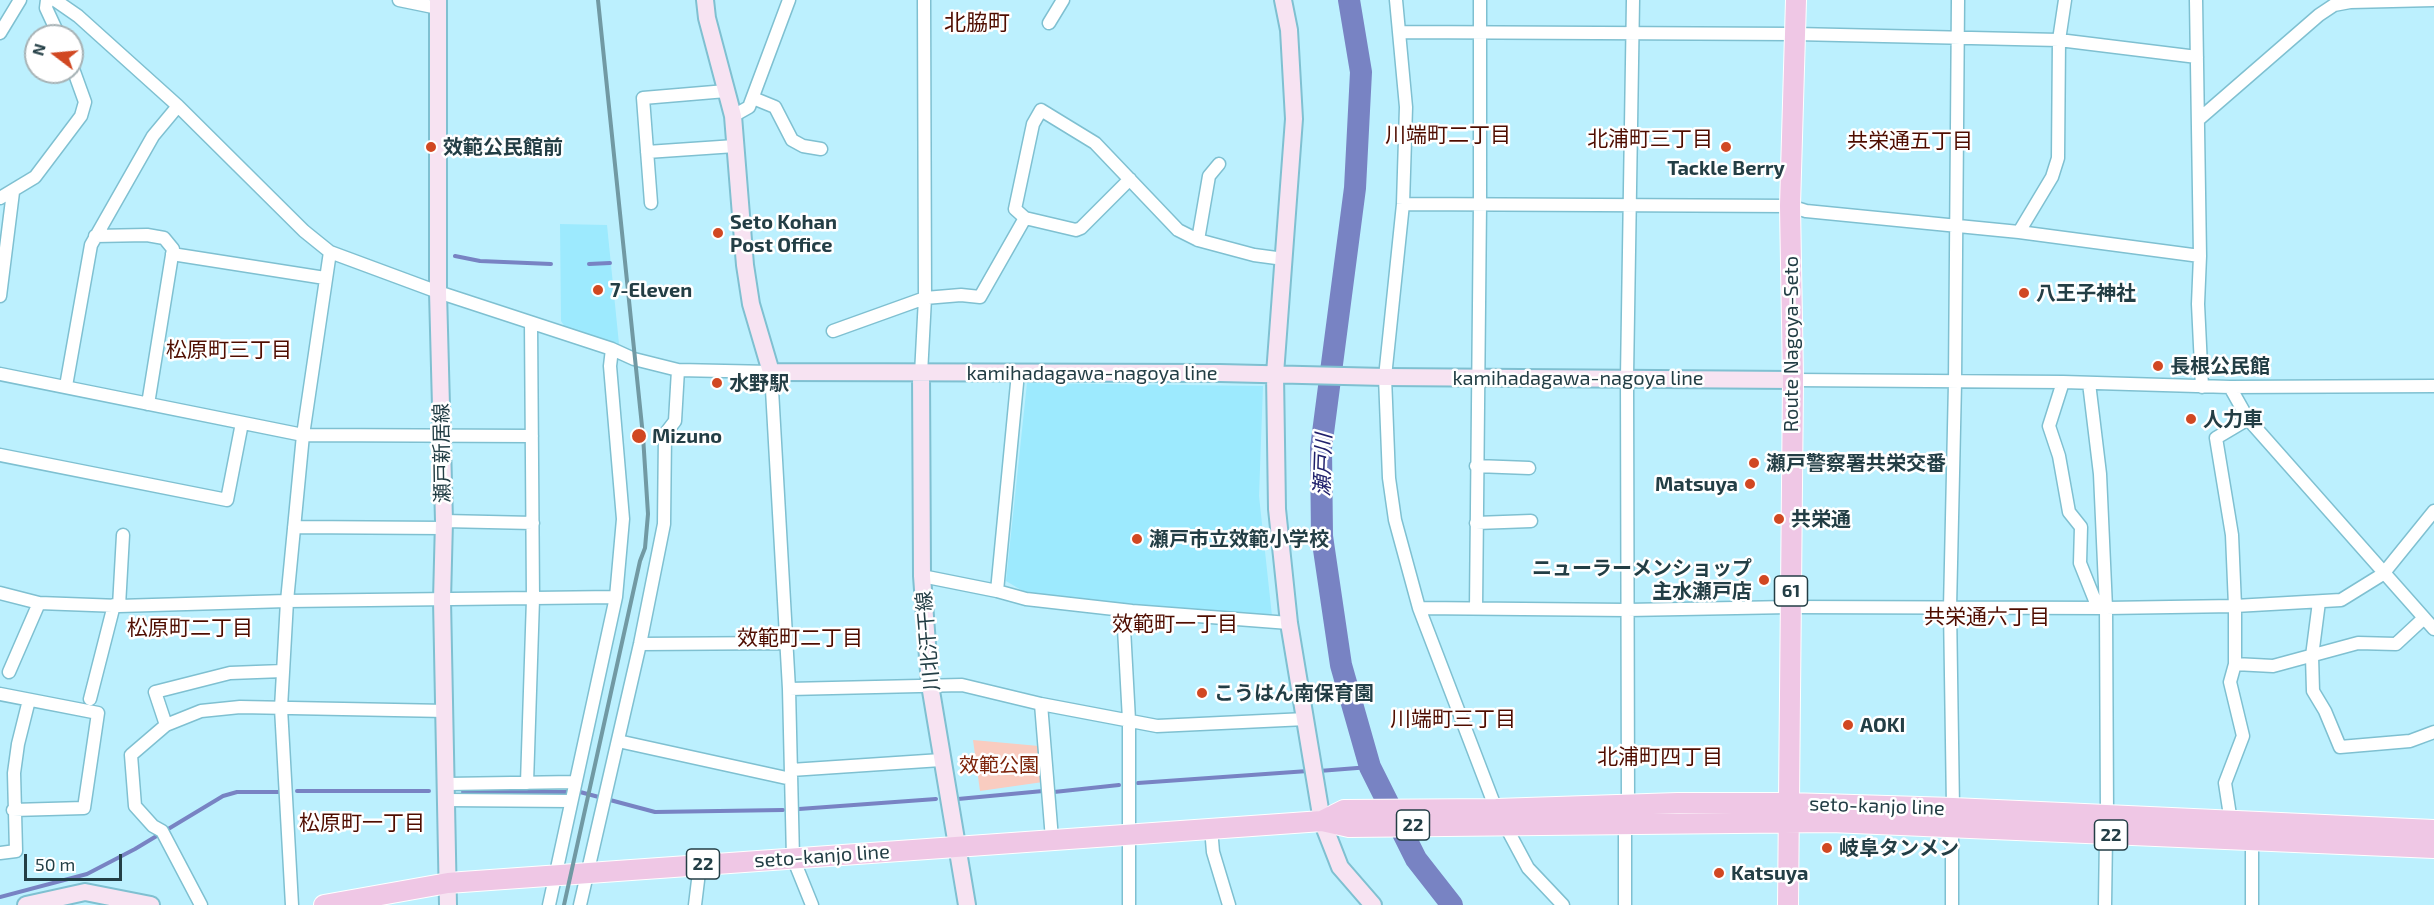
<!DOCTYPE html>
<meta charset="utf-8">
<style>
body{margin:0}
#map{position:relative;width:2434px;height:905px;overflow:hidden;background:#bcf0fe;font-family:"Exo 2",sans-serif}
canvas{display:block}
.north{position:absolute;left:24px;top:24px;width:60px;height:60px;box-sizing:border-box;background:#fff;border:2px solid #a7b2b5;border-radius:50%;rotate:286deg;font-size:16px;font-weight:700;line-height:24px;text-align:center;color:#233e45}
.north::after{content:'';display:block;margin:auto;width:21px;height:27px;background:#d14822;clip-path:polygon(50% 0,100% 100%,50% 72%,0 100%)}
.scale{position:absolute;left:24px;top:854px;width:98px;height:27px;box-sizing:border-box;border:3px solid #233e45;border-top:0;padding-left:8px;font-size:18px;line-height:21px;white-space:nowrap;color:#233e45;-webkit-text-stroke:4px #fff;paint-order:stroke}
</style>
<div id="map">
<canvas width="2434" height="905"></canvas>
<div class="north">N</div>
<div class="scale">50 m</div>
</div>
<script>
const g = document.querySelector('canvas').getContext('2d');
g.lineJoin = 'round';
function fillPath(path, color) { g.fillStyle = color; g.fill(path, 'evenodd'); }
const toPath = rows => new Path2D(rows.map(r => 'M' + r).join(''));
function strokePath(path, color, width, dash) { g.strokeStyle = color; g.lineWidth = width; g.lineCap = dash ? 'butt' : 'round'; g.setLineDash(dash || []); g.stroke(path); }
function label(font, color, halo, rows, align = 'center') {
  g.font = font + ' "Exo 2","Noto Sans JP",sans-serif'; g.lineWidth = 5; g.setLineDash([]); g.textBaseline = 'middle'; g.strokeStyle = halo; g.fillStyle = color; for (const [text, x, y, turn = 0] of rows) {
    g.save(); g.translate(x, y); g.rotate((+turn || 0) * Math.PI / 180); g.textAlign = isNaN(turn) ? turn : align; if (halo) g.strokeText(text, 0, 0); g.fillText(text, 0, 0); g.restore();
  }
}
const built = toPath([
 [560,224,607,225,619,344,565,327,561,321],
 [1027,383,1263,386,1259,496,1272,616,1131,606,1028,594,1006,581]
]);
const green = toPath([
 [973,740,1039,746,1043,782,980,791]
]);
const stream = toPath([
 [455,256,480,261,551,264],
 [589,264,610,263],
 [1319,771,1370,767],
 [1138,783,1308,771],
 [297,791,429,791],
 [463,792,580,792,655,812,783,810],
 [1054,792,1119,785],
 [958,799,1043,791],
 [799,809,936,799],
 [0,897,87,874,135,849,223,796,237,792,278,792]
]);
const river = toPath([
 [1349,0,1361,72,1355,188,1321,448,1322,536,1341,665,1370,767,1416,859,1452,905]
]);
const street = toPath([
 [47,0,46,8,59,36],
 [55,0,78,16,178,106,304,231,330,252,438,292,612,349,634,359,678,370,771,372,789,689,793,858,812,905],
 [399,0,438,8],
 [1396,0,1406,107,1403,204,1385,377,1389,478,1395,520,1419,608,1496,809],
 [2196,0,2200,256,2198,304,2202,387],
 [1049,23,1063,0],
 [1399,32,1796,34,2059,40,2197,57],
 [0,33,20,0],
 [753,98,775,107,792,140,803,146,821,149],
 [733,116,749,107,789,0],
 [2198,120,2319,15,2334,5,2350,2,2434,0],
 [647,152,735,146],
 [0,198,35,177,81,116,85,102,72,66],
 [651,203,643,98,726,91],
 [1403,204,1790,206,1806,211,2019,232,2200,256],
 [1025,218,1015,209,1033,124,1041,110,1095,143,1178,230,1198,240,1254,255,1284,259],
 [2019,232,2052,177,2058,158,2059,40,2065,0],
 [95,236,147,235,164,238,173,249,148,404],
 [1198,240,1209,176,1219,164],
 [172,254,325,278],
 [0,296,13,192],
 [833,331,925,298,961,295,980,297,1025,218,1076,230,1081,228,1130,179],
 [0,374,303,435,532,436],
 [921,374,925,298,924,0],
 [1793,380,2063,382,2230,387,2434,386],
 [2063,382,2049,426,2059,456,2069,512,2081,527,2080,563,2098,608],
 [2089,383,2100,474,2106,608,2107,816],
 [66,386,91,245,153,136,178,106],
 [2230,387,2248,419,2434,629],
 [0,455,227,500,242,423],
 [1476,466,1529,468],
 [444,521,533,523],
 [1476,523,1531,521],
 [294,527,444,528],
 [922,576,997,591,1026,599,1132,611,1289,623],
 [997,591,1018,373],
 [0,593,39,603,119,606,287,601,616,597],
 [2319,602,2312,656,2313,691,2325,711,2340,747,2410,741,2434,732],
 [119,606,123,535],
 [1419,608,1627,610,1790,607,2106,608,2235,606,2341,600,2383,574,2434,511],
 [1476,608,1480,204,1480,0],
 [1123,610,1129,720,1129,905],
 [640,644,786,643],
 [2235,664,2273,666,2358,643,2396,644,2424,618],
 [9,672,39,603],
 [789,689,962,685,1041,704,1157,726,1306,719],
 [0,694,98,713,84,808,13,810],
 [90,699,114,605],
 [1041,704,1052,839],
 [166,725,155,692,230,673,283,671],
 [618,741,791,779],
 [791,770,941,760],
 [527,783,533,599,531,323],
 [447,784,575,782],
 [447,800,571,801],
 [1953,808,1950,608,1955,383,1958,0],
 [2231,822,2225,783,2243,736,2230,682,2235,664,2235,606,2232,535,2216,438,2248,419],
 [1505,825,1528,868,1563,905],
 [1211,828,1213,852,1229,905],
 [1952,828,1952,905],
 [0,853,16,851,14,773,18,744,29,700],
 [201,905,162,831,153,826,135,806,131,755,166,725,201,711,240,707,446,711],
 [292,905,281,708,287,601,303,435,330,252],
 [549,905,616,597,623,519,610,366,612,349],
 [580,905,640,644,664,524,665,434,675,421,678,370],
 [695,905,700,864],
 [1625,905,1625,824,1628,804,1627,377,1633,0],
 [2105,905,2106,835],
 [2252,905,2252,841]
]);
const secondary = toPath([
 [438,0,438,292,444,521,442,600,448,905],
 [705,0,707,18,733,116,745,265,751,304,771,372,1220,373,1385,377,1793,380],
 [1283,0,1289,30,1294,119,1275,374,1277,509,1289,623,1322,821,1340,867,1373,905],
 [921,374,922,576,930,685,967,905],
 [26,905,85,892,151,905]
]);
const primary = toPath([
 [1322,821,1344,810,1496,809,1678,803,1788,803,1953,808,2434,830],
 [324,905,448,883,1322,821,1349,827,1831,822,2434,848],
 [1788,905,1793,380,1790,206,1796,0]
]);
const rail = toPath([
 [564,905,640,561,645,548,648,514,643,436,598,0]
]);
const markers = [
 [431,147,6,"#d14822"],
 [1726,147,6,"#d14822"],
 [718,233,6,"#d14822"],
 [598,290,6,"#d14822"],
 [2024,293,6,"#d14822"],
 [2158,366,6,"#d14822"],
 [717,383,6,"#d14822"],
 [2191,419,6,"#d14822"],
 [639,436,8,"#d14822"],
 [1754,463,6,"#d14822"],
 [1750,484,6,"#d14822"],
 [1779,519,6,"#d14822"],
 [1137,539,6,"#d14822"],
 [1764,580,6,"#d14822"],
 [1202,693,6,"#d14822"],
 [1848,725,6,"#d14822"],
 [1827,848,6,"#d14822"],
 [1719,873,6,"#d14822"]
];
const shields = [
 [1791,591,33],
 [1413,825,33],
 [2111,835,33],
 [703,864,33]
];
const shieldNames = [
 ["61",1791,591],
 ["22",1413,825],
 ["22",2111,835],
 ["22",703,864]
];
const poiNames = [
 ["效範公民館前",443,147],
 ["Tackle Berry",1726,168,"center"],
 ["Seto Kohan",730,222],
 ["Post Office",730,245],
 ["7-Eleven",610,290],
 ["八王子神社",2036,293],
 ["長根公民館",2170,366],
 ["水野駅",729,383],
 ["人力車",2203,419],
 ["Mizuno",652,436],
 ["瀬戸警察署共栄交番",1766,463],
 ["Matsuya",1738,484,"right"],
 ["共栄通",1791,519],
 ["瀬戸市立效範小学校",1149,539],
 ["ニューラーメンショップ",1752,568,"right"],
 ["主水瀬戸店",1752,591,"right"],
 ["こうはん南保育園",1214,693],
 ["AOKI",1860,725],
 ["岐阜タンメン",1839,848],
 ["Katsuya",1731,873]
];
const streetNames = [
 ["Route Nagoya-Seto",1791,344,-90],
 ["kamihadagawa-nagoya line",1092,373],
 ["kamihadagawa-nagoya line",1578,378],
 ["瀬戸新居線",442,453,-91],
 ["川北汗干線",928,641,-95],
 ["seto-kanjo line",1877,806,2],
 ["seto-kanjo line",822,856,-4]
];
const parkNames = [
 ["效範公園",999,765]
];
const neighbourhoodNames = [
 ["川端町二丁目",1448,135],
 ["北浦町三丁目",1650,139],
 ["共栄通五丁目",1910,141],
 ["松原町三丁目",229,350],
 ["共栄通六丁目",1987,617],
 ["效範町一丁目",1175,624],
 ["松原町二丁目",190,628],
 ["效範町二丁目",800,638],
 ["川端町三丁目",1453,719],
 ["北浦町四丁目",1660,757],
 ["松原町一丁目",362,823]
];
const waterNames = [
 ["瀬戸川",1323,465,-88]
];
const quarterNames = [
 ["北脇町",977,23]
];
fillPath(built, '#9deafe');
fillPath(green, '#f9ccc0');
strokePath(stream, '#7883c3', 4);
strokePath(river, '#7883c3', 22);
strokePath(street, '#7fc0d1', 15);
strokePath(secondary, '#7fc0d1', 20);
strokePath(primary, '#fff', 22);
strokePath(street, '#fff', 12);
strokePath(secondary, '#f7e3f2', 16);
strokePath(primary, '#efc7e5', 20);
strokePath(rail, '#7199a3', 4);
for (const [x, y, r, color] of markers) { const dot = new Path2D(); dot.arc(x, y, r, 0, 2 * Math.PI); g.fillStyle = color; g.fill(dot); strokePath(dot, '#fff', 2); }
for (const [x, y, w] of shields) { const box = new Path2D(); box.roundRect(x - w / 2, y - 15, w, 30, 4.5); g.fillStyle = '#fff'; g.fill(box); strokePath(box, '#233e45', 1.5); }
label('bold 18px', '#233e45', null, shieldNames);
label('bold 20px', '#233e45', '#fff', poiNames, 'left');
label('20px', '#233e45', '#fff', streetNames);
label('20px', '#7d240b', '#fff', parkNames);
label('21px', '#4f0d00', '#fff', neighbourhoodNames);
label('italic 21px', '#21216c', '#fff', waterNames);
label('22px', '#4f0d00', '#fff', quarterNames);
</script>
